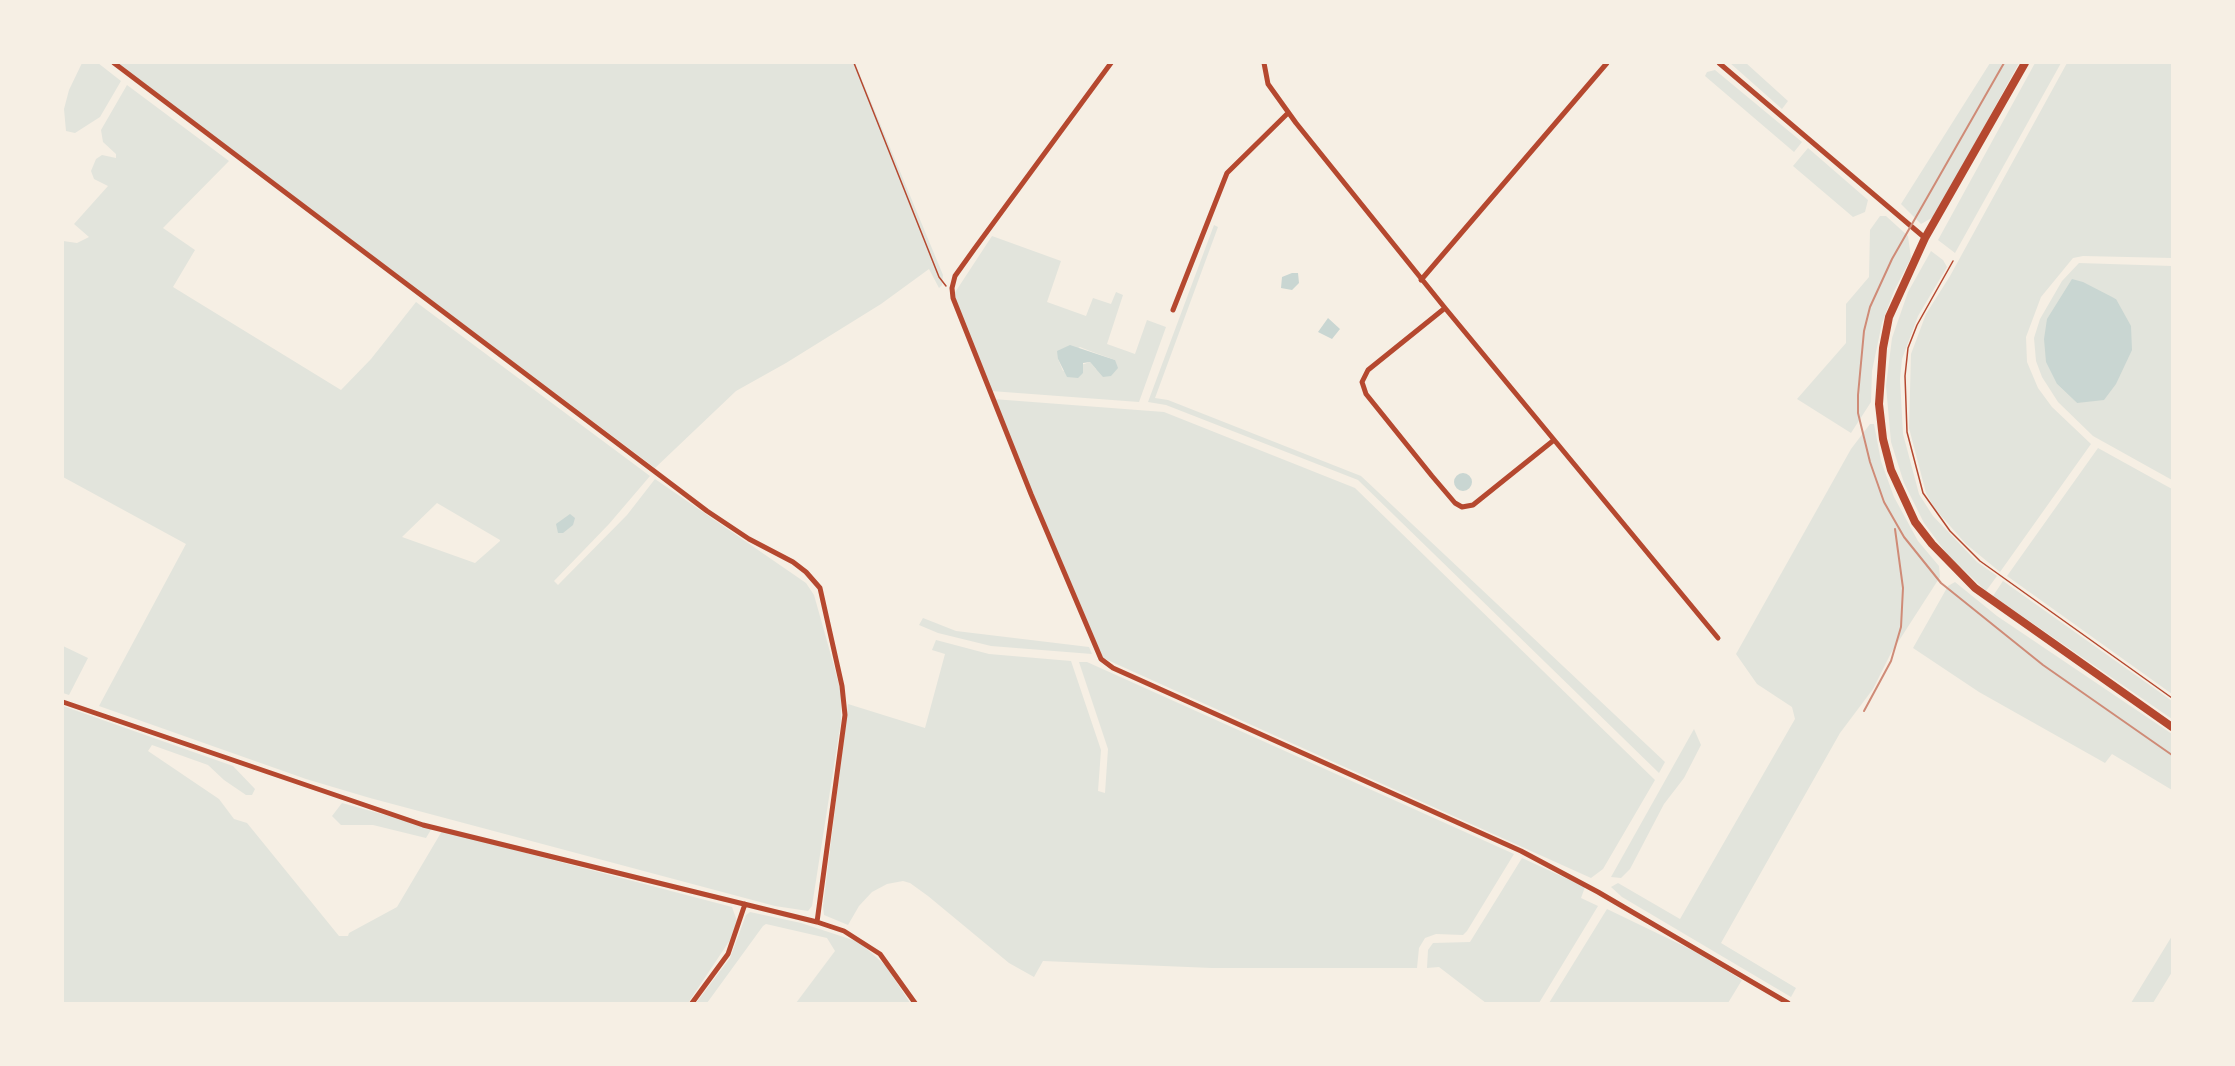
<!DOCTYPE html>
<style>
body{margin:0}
#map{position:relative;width:2235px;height:1066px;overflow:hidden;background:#f6efe4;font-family:Merriweather,serif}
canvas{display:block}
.frame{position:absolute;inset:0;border:64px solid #f6efe4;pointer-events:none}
</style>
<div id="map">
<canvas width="2235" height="1066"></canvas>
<div class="frame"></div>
</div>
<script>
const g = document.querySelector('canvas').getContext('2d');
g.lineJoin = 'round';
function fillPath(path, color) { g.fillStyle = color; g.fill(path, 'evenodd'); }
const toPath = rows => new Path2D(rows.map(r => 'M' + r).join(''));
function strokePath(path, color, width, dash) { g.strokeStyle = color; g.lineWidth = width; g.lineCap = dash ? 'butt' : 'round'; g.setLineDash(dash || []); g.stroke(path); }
const green = toPath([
 [82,63,98,63,121,81,100,117,75,133,66,131,64,109,69,90],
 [116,63,855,63,943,275,942,285,939,288,929,269,881,304,786,363,736,391,655,468],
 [1730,63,1746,63,1788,101,1782,109],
 [1990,63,2019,63,1935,216,1921,224,1901,204],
 [2035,63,2061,63,1955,253,1938,240],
 [2067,63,2172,63,2172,258,2083,256,2073,258,2041,297,2026,337,2027,362,2038,388,2052,407,2091,444,2000,572,1966,544,1935,509,1926,493,1909,428,1911,354,1926,314,1950,276],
 [1715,70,1802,142,1794,152,1705,76,1707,72],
 [127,85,229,161,163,228,195,250,173,287,341,390,371,359,416,302,650,476,609,524,554,581,558,585,627,515,655,479,806,583,814,595,834,666,841,693,841,721,812,906,808,911,775,906,370,798,306,779,99,706,186,544,63,477,63,241,77,243,89,237,74,224,108,186,94,179,91,171,96,159,102,155,116,158,116,154,103,142,101,130],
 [437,503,500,540,500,541,475,563,402,537],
 [1808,148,1868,200,1865,212,1853,217,1793,166],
 [1880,216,1886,216,1908,236,1911,258,1894,291,1882,323,1872,371,1871,402,1851,433,1797,399,1846,343,1846,304,1869,277,1870,230],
 [1214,225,1218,227,1155,398,1168,400,1361,476,1665,762,1659,773,1358,480,1166,405,1148,402],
 [992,236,1061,261,1047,302,1086,316,1093,298,1111,304,1116,292,1123,295,1107,344,1135,354,1147,320,1166,327,1139,402,991,391,952,297],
 [1080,347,1090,351,1115,360,1096,369,1090,362,1063,371,1058,359],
 [1931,251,1943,260,1947,267,1918,316,1902,359,1900,379,1903,434,1919,494,1933,516,1977,562,1997,576,1986,591,1947,554,1924,523,1904,483,1891,442,1886,386,1892,338,1908,292],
 [2079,263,2172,266,2172,480,2093,436,2058,402,2042,377,2036,361,2034,338,2040,319,2062,281],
 [2101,293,2116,299,2077,403,2057,384],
 [993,399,1164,412,1355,488,1655,780,1603,869,1591,878,1103,658],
 [1870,424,1874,424,1881,461,1894,497,1918,541,1939,566,1940,577,1891,653,1873,689,1840,733,1721,943,1796,988,1791,997,1622,897,1611,887,1618,883,1680,919,1795,719,1792,707,1757,684,1736,654,1851,449],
 [2098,448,2172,489,2172,694,2007,576],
 [2003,581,2172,701,2172,719,1993,596],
 [1955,582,1997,616,2172,734,2172,790,2112,754,2105,763,1979,692,1913,648,1948,586],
 [923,618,956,631,1089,647,1092,654,991,646,938,633,919,625],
 [936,640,989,654,1071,661,1101,750,1098,791,1105,793,1108,749,1079,662,1087,662,1514,854,1467,931,1463,935,1436,934,1425,938,1419,948,1417,968,1212,968,1043,961,1034,977,1009,963,928,896,910,883,903,881,887,884,872,892,859,906,848,925,824,915,823,906,848,704,925,728,945,654,932,650],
 [63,646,88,658,69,695,63,693],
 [63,706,233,766,255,789,252,795,246,795,224,780,208,765,152,745,148,751,219,799,234,819,247,823,339,936,348,936,349,933,397,907,442,831,732,907,737,921,730,940,688,1003,63,1003],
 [1694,729,1701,745,1684,778,1664,804,1630,869,1621,878,1611,877],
 [342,803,432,828,426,838,373,825,341,825,332,816],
 [1522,858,1585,887,1581,898,1598,906,1539,1003,1486,1003,1439,967,1427,968,1428,950,1433,943,1470,942],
 [1607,909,1694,951,1742,980,1728,1003,1549,1003],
 [750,912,801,923,859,942,886,966,910,1003,796,1003,835,951,827,938,766,924,763,926,707,1003,696,1003,730,958,746,915],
 [2172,936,2172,972,2153,1003,2131,1003]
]);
const water = toPath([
 [1292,273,1298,273,1299,283,1292,290,1281,288,1282,277],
 [2072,279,2083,282,2116,299,2131,326,2132,350,2116,384,2104,400,2077,403,2057,384,2046,362,2044,339,2047,319],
 [1328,318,1340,329,1332,339,1318,332],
 [1070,345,1115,360,1118,368,1111,376,1103,377,1090,362,1083,363,1083,373,1078,378,1067,377,1058,359,1057,351],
 '1454 482a9 9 0 1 1 18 0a9 9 0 1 1-18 0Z',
 [570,514,575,518,573,525,563,533,558,533,556,524]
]);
const path = toPath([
 [854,63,939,277,946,286],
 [1953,261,1917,325,1908,348,1905,376,1907,432,1923,493,1950,531,1980,561,2172,698]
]);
const minor = toPath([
 [114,63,707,511,749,539,793,562,806,572,820,588,842,686,845,715,817,922],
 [1111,63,975,248,955,276,952,288,953,298,1031,494,1101,659,1113,668,1521,851,1598,892,1788,1003],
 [1264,63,1268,84,1296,123,1445,308,1718,638],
 [1719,63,1925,238],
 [1421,280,1607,63],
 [1445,308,1368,370,1362,382,1366,394,1432,476,1455,503,1462,507,1473,505,1554,440],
 [1173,310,1227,173,1288,113],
 [63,702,423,825,817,922,844,931,880,954,915,1003],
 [692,1003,728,954,745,904]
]);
const secondary = toPath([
 [2025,63,1925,238,1889,317,1883,348,1879,404,1883,439,1891,470,1915,522,1932,544,1975,588,2172,727]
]);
const rail = toPath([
 [2004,63,1892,259,1870,307,1864,331,1858,395,1858,413,1870,462,1884,502,1904,537,1941,583,2043,665,2172,755],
 [1864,711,1891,661,1901,627,1903,588,1895,529]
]);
fillPath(green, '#e2e4dc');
fillPath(water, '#c9d6d2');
strokePath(path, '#b5482f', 1.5);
strokePath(minor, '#b5482f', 5);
strokePath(secondary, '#b5482f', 8);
strokePath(rail, '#cf8b77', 2);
</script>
